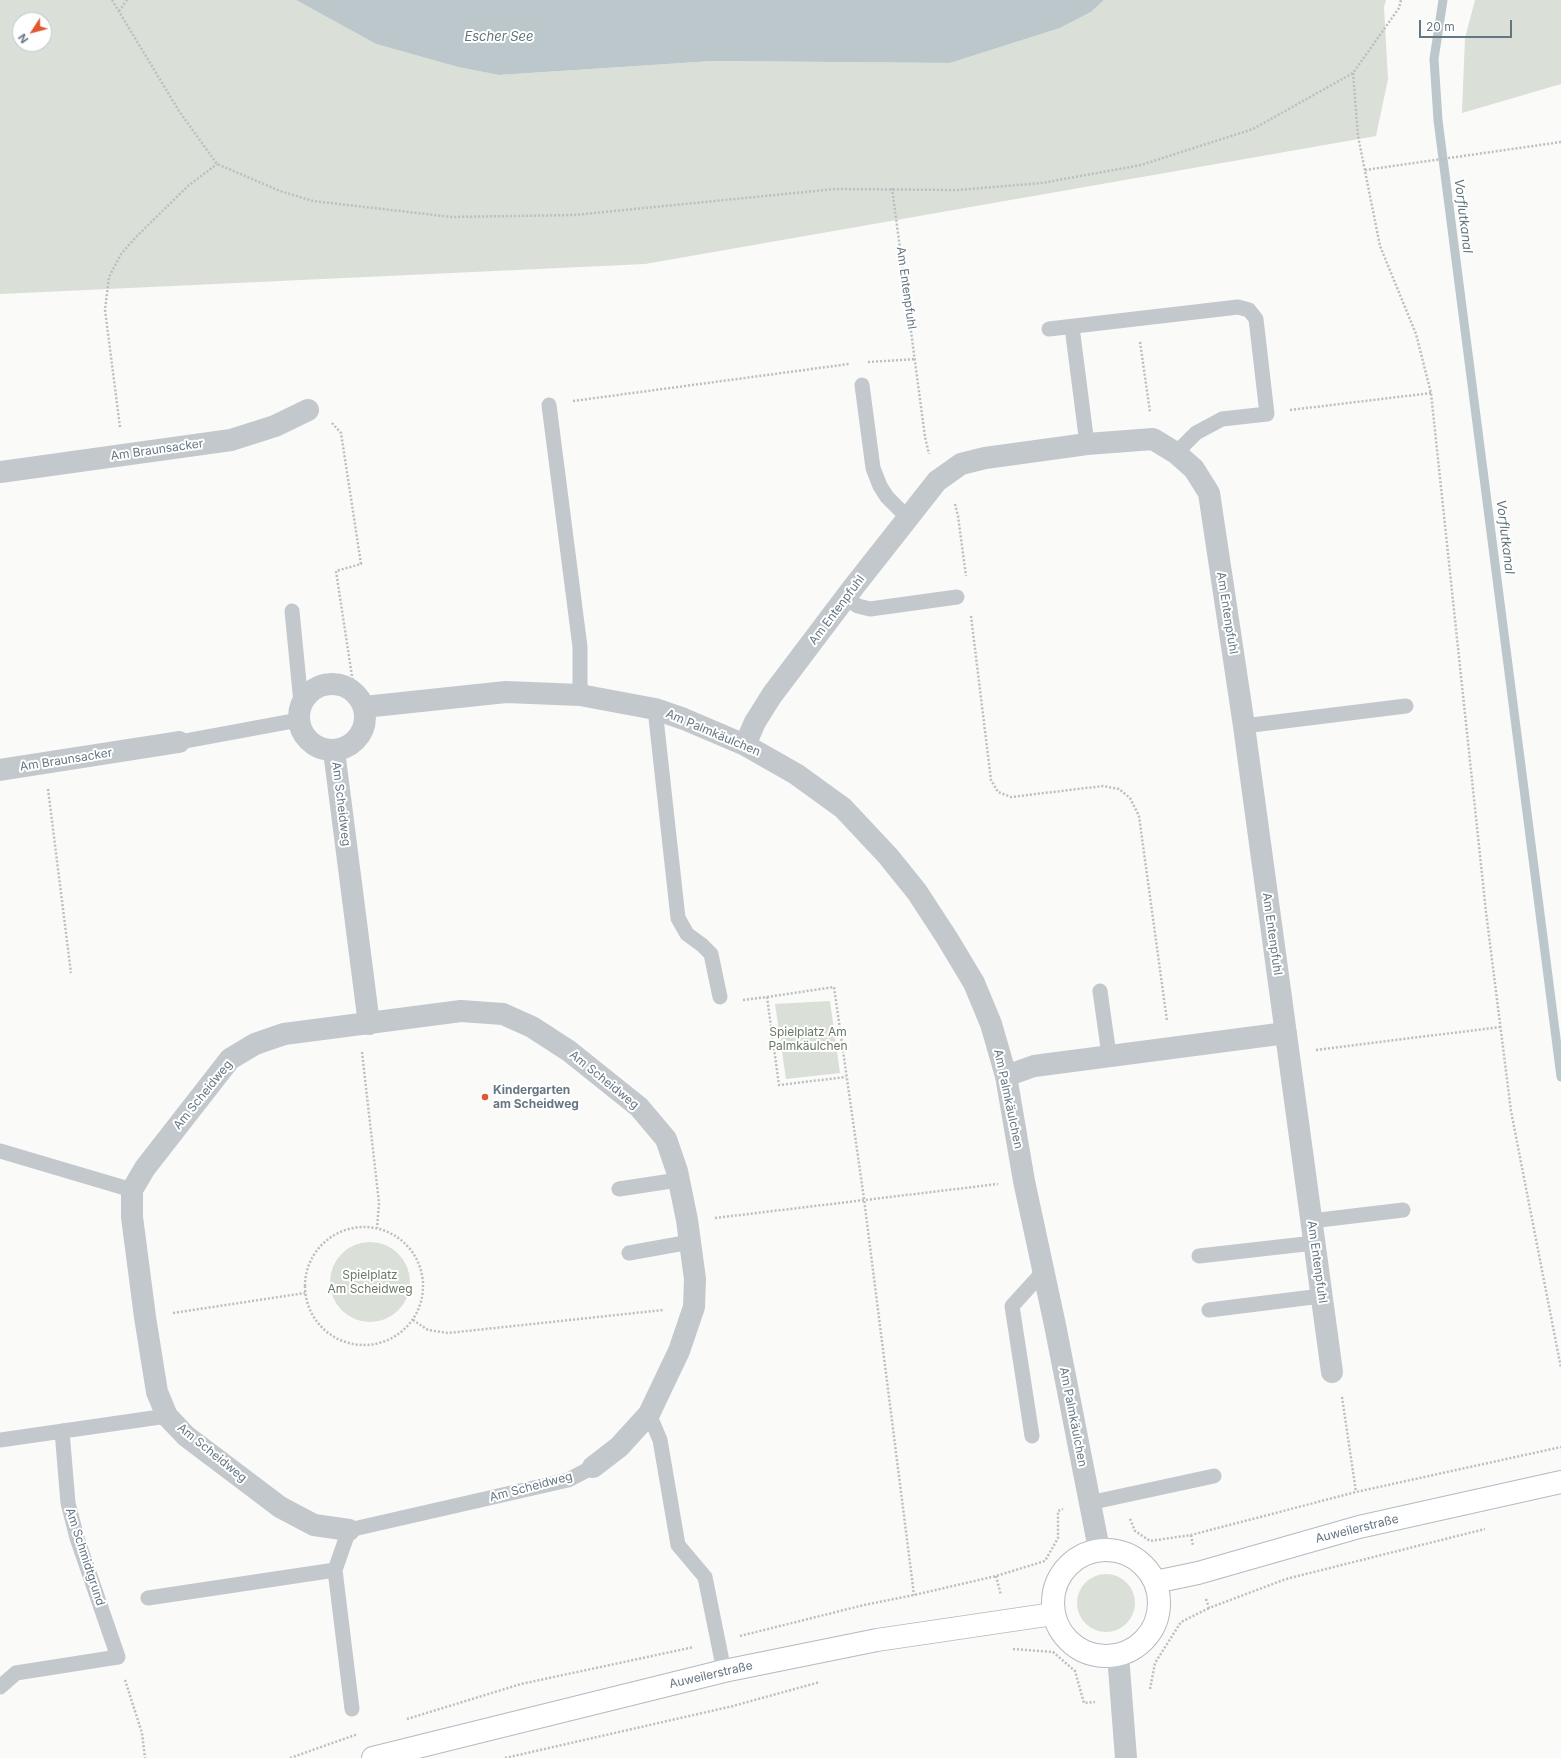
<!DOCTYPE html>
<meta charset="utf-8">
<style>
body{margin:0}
#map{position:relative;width:1561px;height:1758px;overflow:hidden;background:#fafaf8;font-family:Inter,sans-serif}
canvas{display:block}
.north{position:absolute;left:12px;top:12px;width:40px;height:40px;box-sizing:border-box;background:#fff;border:1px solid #c1c8cd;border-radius:50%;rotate:234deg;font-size:11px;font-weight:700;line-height:16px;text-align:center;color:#657683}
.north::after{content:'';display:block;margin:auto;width:14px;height:18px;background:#e4572e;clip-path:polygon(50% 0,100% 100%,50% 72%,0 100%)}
.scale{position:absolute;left:1419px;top:20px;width:93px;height:18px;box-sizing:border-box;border:2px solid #657683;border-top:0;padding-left:5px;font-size:12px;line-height:14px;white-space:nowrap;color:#657683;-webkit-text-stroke:3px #fff;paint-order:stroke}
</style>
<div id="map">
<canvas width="1561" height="1758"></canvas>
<div class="north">N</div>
<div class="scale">20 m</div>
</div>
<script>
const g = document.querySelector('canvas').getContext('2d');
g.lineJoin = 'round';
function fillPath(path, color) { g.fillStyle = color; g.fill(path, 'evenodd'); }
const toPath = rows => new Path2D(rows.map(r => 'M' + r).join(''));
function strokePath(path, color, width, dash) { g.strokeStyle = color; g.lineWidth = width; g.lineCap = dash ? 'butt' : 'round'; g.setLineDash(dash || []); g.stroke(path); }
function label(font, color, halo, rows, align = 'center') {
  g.font = font + ' Inter,sans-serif'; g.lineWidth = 4; g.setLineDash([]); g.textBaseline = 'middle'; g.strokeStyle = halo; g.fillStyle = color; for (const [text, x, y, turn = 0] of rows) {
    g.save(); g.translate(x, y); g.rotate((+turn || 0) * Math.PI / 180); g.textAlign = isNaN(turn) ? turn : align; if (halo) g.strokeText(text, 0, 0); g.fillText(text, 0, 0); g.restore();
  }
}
const green = toPath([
 [0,0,296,0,376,44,458,67,499,75,713,61,950,63,1060,28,1091,12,1104,0,1386,0,1384,7,1388,79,1376,136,645,264,0,294],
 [20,20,44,20,44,44,20,44],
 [1475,0,1561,0,1561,84,1462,113,1465,38],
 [830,1001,840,1073,786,1079,775,1004],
 '330 1282a40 40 0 1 1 80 0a40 40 0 1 1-80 0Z',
 '1077 1603a29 29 0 1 1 58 0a29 29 0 1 1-58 0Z'
]);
const water = toPath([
 [296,0,1104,0,1091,12,1060,28,950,63,713,61,499,75,458,67,376,44]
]);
const stream = toPath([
 [1443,0,1434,59,1438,120,1561,1077]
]);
const path = toPath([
 [112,0,179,111,217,164,280,191,313,201,452,217,574,215,835,189,958,190,1042,183,1141,165,1253,129,1353,73,1399,8,1401,0],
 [119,11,127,0],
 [1353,73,1358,136,1380,246,1416,334,1431,393,1486,912,1511,1111,1561,1368],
 [1365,170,1561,142],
 [892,188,925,437,929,454],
 [1140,342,1150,412],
 [868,362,916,359],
 [573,401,849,364],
 [1290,410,1431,393],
 [332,423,341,433,361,564,336,571,353,683],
 [120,427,105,310,109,277,121,254,135,238,188,186,217,164],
 [955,504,958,516,966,576],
 [971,616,991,780,998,792,1011,797,1103,786,1119,789,1130,798,1139,816,1167,1021],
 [48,789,71,973],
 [767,997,834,987,864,1199,914,1595],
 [743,1000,767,997,779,1085,846,1077],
 [1316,1050,1500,1027],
 [362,1052,379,1203,377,1228],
 [715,1218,998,1184],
 '305 1286a59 59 0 1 1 118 0a59 59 0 1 1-118 0Z',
 [173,1313,305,1293],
 [413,1320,428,1330,448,1333,663,1310],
 [1342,1397,1356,1492],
 [1130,1519,1135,1531,1150,1541,1191,1535,1356,1492,1561,1447],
 [1191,1535,1193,1546],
 [996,1576,1001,1595],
 [1206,1599,1209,1608,1286,1579,1485,1529],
 [740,1636,864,1605,914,1595,996,1576,1045,1561,1058,1538,1058,1511,1063,1509],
 [1013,1649,1053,1652,1075,1671,1084,1703,1095,1702],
 [125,1680,142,1733,145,1758],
 [1150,1689,1155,1663,1181,1622,1209,1608],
 [407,1719,521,1684,694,1647],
 [290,1758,358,1734],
 [505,1758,733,1706,820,1682]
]);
const lane = toPath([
 [1072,327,1087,444],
 [1049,329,1238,307,1249,310,1256,319,1267,414,1222,419,1196,433,1176,453],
 [862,385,873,468,880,486,887,497,908,518],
 [549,405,580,647,580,695],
 [845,598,858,606,870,609,957,597],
 [292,611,301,703],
 [655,709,678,918,687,934,702,945,711,954,720,997],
 [1244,726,1406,706],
 [179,742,298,720],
 [1100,991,1109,1055],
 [0,1151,132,1190],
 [619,1189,678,1180],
 [1311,1221,1403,1210],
 [629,1253,690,1242],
 [1199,1256,1314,1243],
 [1209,1310,1321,1296],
 [649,1414,660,1440,678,1545,705,1577,724,1671],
 [1032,1436,1012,1306,1043,1272],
 [0,1440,167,1416],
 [1089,1503,1214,1476],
 [335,1570,352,1709],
 [148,1598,335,1570,349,1530,568,1480,593,1467],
 [0,1687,16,1673,118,1657,77,1538,68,1503,62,1431]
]);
const street = toPath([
 [0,472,231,440,275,426,308,410],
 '299 717a33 33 0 1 1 66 0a33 33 0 1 1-66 0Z',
 [364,707,506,692,580,695,655,709,684,719,745,745,796,774,843,808,888,856,917,892,947,938,974,983,991,1024,1006,1076,1024,1181,1055,1325,1099,1549],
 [745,745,755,722,772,695,852,589,937,481,961,464,985,458,1087,444,1153,439,1176,453,1194,469,1209,493,1244,726,1332,1372],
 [334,751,369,1024],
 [0,770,179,742],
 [1006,1076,1034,1066,1286,1033],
 [349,1530,314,1525,280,1507,186,1436,167,1416,157,1392,145,1317,132,1217,132,1190,145,1168,230,1059,255,1044,284,1034,461,1011,503,1014,532,1027,569,1051,639,1107,666,1139,677,1171,687,1220,695,1279,694,1307,679,1351,649,1414,619,1447,593,1467],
 [1118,1655,1126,1758]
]);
const secondary = toPath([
 '1053 1603a53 53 0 1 1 106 0a53 53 0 1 1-106 0Z',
 [1155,1582,1198,1573,1359,1527,1561,1482],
 [373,1758,724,1671,877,1640,1053,1614]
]);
const markers = [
 [485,1097,4,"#e4572e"]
];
const streetNames = [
 ["Am Entenpfuhl",906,288,82],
 ["Am Braunsacker",157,450,-8],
 ["Am Entenpfuhl",837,610,-53],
 ["Am Entenpfuhl",1227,613,81],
 ["Am Palmkäulchen",713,733,23],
 ["Am Braunsacker",66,760,-9],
 ["Am Scheidweg",341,804,83],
 ["Am Entenpfuhl",1272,934,82],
 ["Am Scheidweg",604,1080,39],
 ["Am Scheidweg",203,1095,-51],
 ["Am Palmkäulchen",1008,1099,78],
 ["Am Entenpfuhl",1317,1262,82],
 ["Am Palmkäulchen",1073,1417,79],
 ["Am Scheidweg",212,1453,39],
 ["Am Scheidweg",531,1487,-15],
 ["Auweilerstraße",1357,1529,-14],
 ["Am Schmidtgrund",85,1557,72],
 ["Auweilerstraße",711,1675,-13]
];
const parkNames = [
 ["Spielplatz Am",808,1032],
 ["Palmkäulchen",808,1046],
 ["Spielplatz",370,1275],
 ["Am Scheidweg",370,1289]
];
const poiNames = [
 ["Kindergarten",493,1090],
 ["am Scheidweg",493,1104]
];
const waterNames = [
 ["Escher See",499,37],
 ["Vorflutkanal",1463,216,83],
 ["Vorflutkanal",1505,537,83]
];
fillPath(green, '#dadfd7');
fillPath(water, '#bbc7cb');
strokePath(stream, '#bbc7cb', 9);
strokePath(secondary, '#b3babf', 24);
strokePath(path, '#bbbfc2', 2.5, [2, 2]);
strokePath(lane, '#c3c8cc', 15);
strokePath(street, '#c3c8cc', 22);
strokePath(secondary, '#fff', 22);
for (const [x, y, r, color] of markers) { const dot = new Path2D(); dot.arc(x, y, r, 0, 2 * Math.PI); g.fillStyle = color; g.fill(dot); strokePath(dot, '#fff', 1.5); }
label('12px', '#657683', '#fff', streetNames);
label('12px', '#687a64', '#fff', parkNames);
label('bold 12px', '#657683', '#fff', poiNames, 'left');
label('italic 13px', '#60757c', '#fff', waterNames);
</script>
